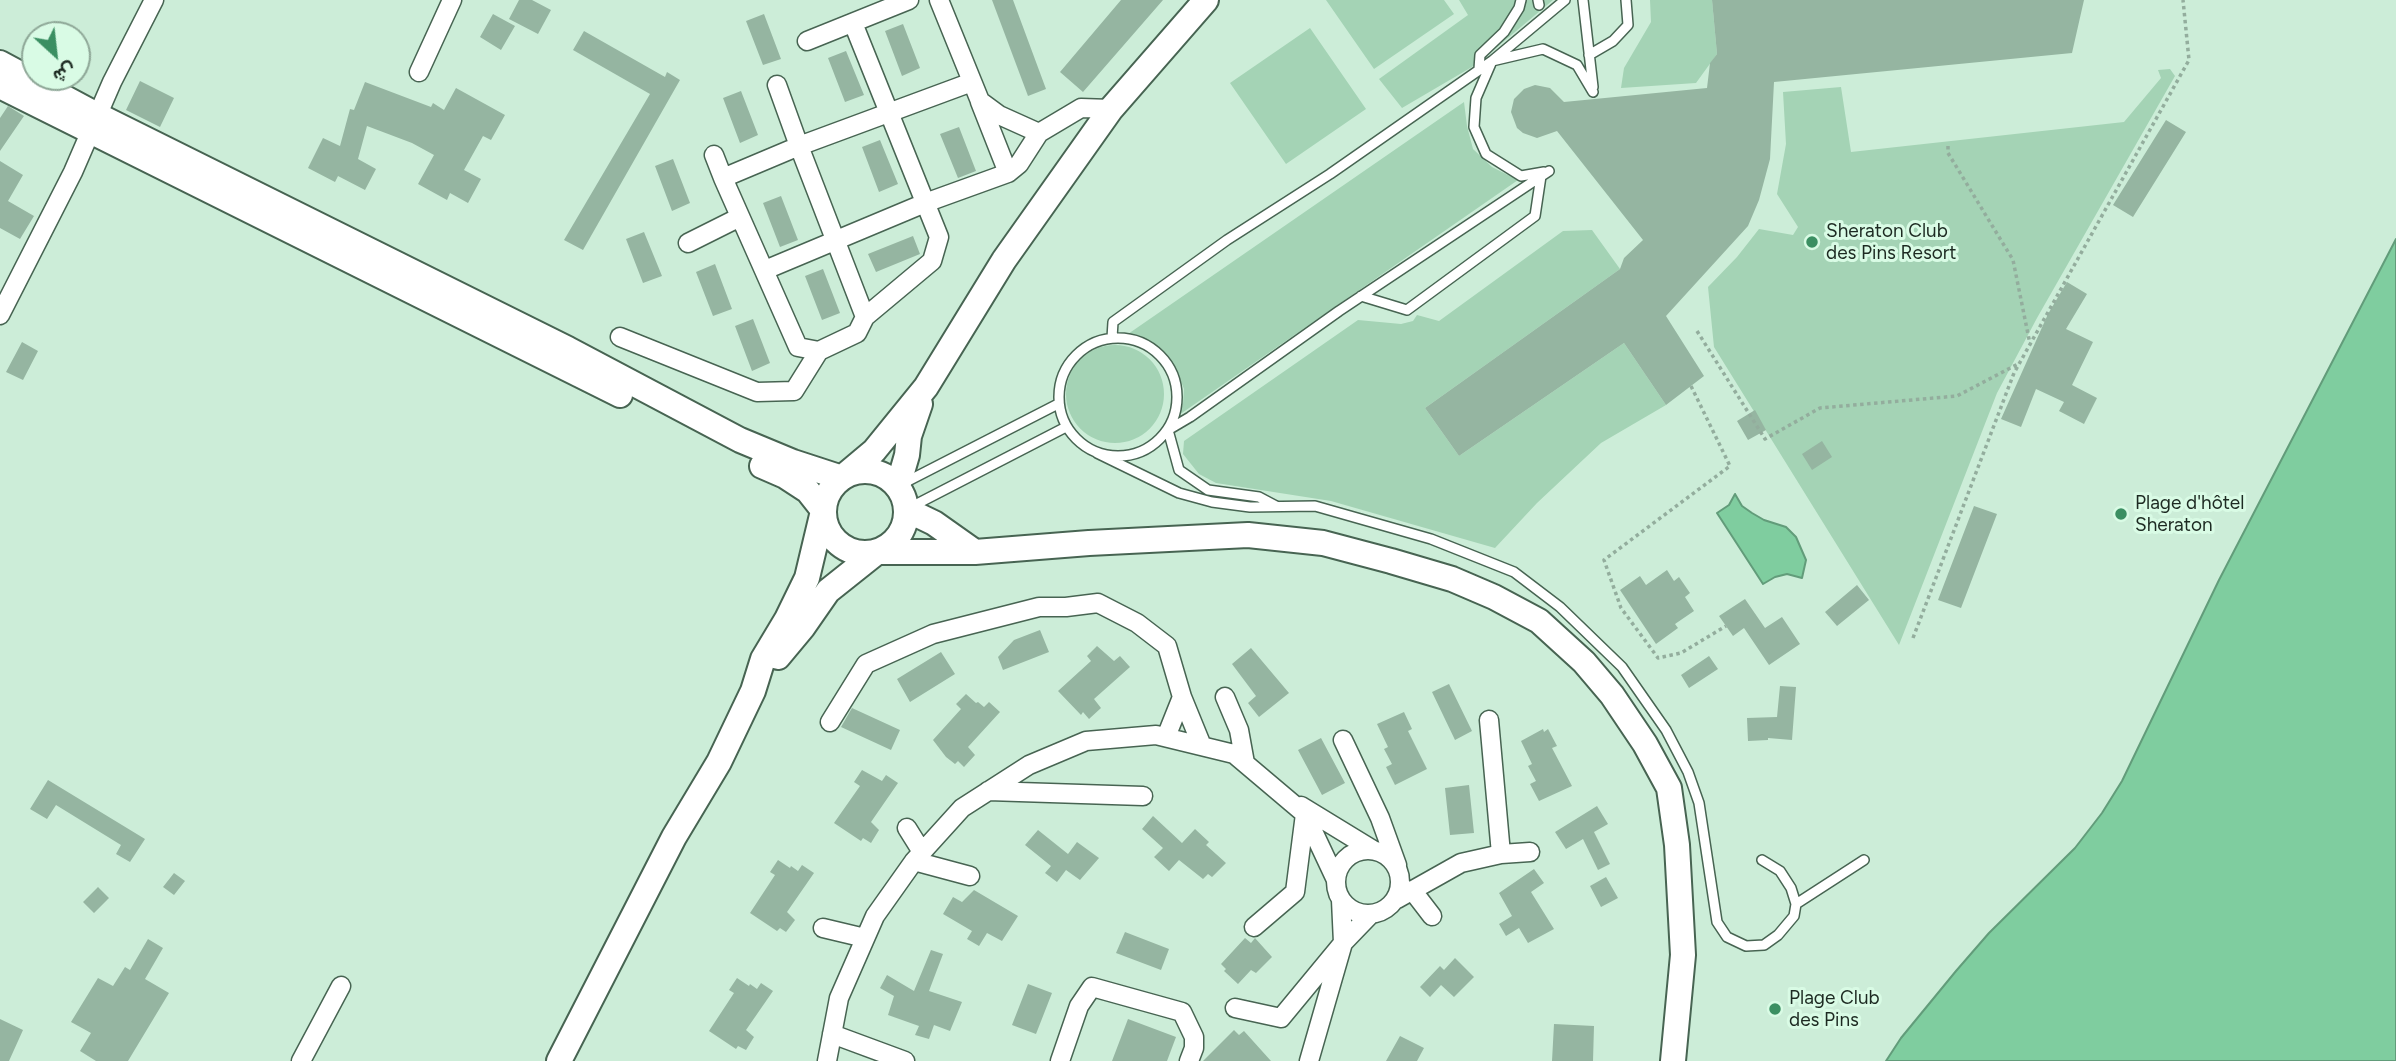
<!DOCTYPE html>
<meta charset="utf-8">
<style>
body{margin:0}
#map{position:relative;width:2396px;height:1061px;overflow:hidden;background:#ccedd8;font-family:Figtree,Vazirmatn,sans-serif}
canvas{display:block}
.north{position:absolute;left:21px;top:21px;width:70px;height:70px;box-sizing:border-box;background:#d9fbe5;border:2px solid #8ea797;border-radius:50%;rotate:153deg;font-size:19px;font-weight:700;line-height:28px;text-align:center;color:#1d2a22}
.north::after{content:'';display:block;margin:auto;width:24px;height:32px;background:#3b8f62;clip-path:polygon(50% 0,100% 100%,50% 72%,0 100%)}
</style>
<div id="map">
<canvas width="2396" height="1061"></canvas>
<div class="north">ش</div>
</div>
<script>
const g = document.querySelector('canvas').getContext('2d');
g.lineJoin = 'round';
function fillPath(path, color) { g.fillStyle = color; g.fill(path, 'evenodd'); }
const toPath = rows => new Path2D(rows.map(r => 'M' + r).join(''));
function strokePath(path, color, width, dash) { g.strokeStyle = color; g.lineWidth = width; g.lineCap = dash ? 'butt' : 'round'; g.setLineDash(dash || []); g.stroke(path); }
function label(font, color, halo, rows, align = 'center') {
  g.font = font + ' Figtree,sans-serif'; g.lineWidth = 6; g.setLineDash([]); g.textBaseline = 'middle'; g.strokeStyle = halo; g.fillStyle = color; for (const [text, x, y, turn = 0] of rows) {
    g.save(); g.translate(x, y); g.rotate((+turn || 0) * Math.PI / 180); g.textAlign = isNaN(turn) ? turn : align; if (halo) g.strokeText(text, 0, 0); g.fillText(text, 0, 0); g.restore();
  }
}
const green = toPath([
 [1326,0,1444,0,1454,14,1374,69],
 [1459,0,1553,0,1477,64,1402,108,1379,79,1468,15],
 [1650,0,1712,0,1717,54,1696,83,1621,88,1624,68,1651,22],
 [1310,28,1366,109,1286,164,1230,83],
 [2170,69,2175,76,2037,318,1997,393,1899,645,1714,347,1708,287,1737,257,1759,229,1793,235,1798,227,1777,194,1786,144,1783,92,1841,87,1851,152,2124,122,2161,78,2158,70],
 [1464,102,1467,126,1473,149,1492,167,1518,180,1179,415,1183,404,1184,389,1175,367,1163,351,1154,345,1128,334],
 [1592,230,1620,269,1425,408,1459,456,1624,343,1666,405,1601,443,1537,503,1495,548,1331,501,1216,483,1199,474,1183,454,1184,441,1358,320,1401,324,1413,321,1417,315,1439,321,1563,231],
 '1066 394a49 49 0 1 1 98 0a49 49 0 1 1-98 0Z'
]);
const water = toPath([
 [2396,239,2396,1061,1886,1061,1901,1038,1956,971,1989,933,2075,848,2102,813,2122,781,2219,580,2396,239],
 [1735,494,1742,506,1752,513,1764,520,1786,527,1796,537,1806,560,1802,578,1787,574,1775,577,1763,584,1717,513,1729,505,1735,494]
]);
const building = toPath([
 [519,0,532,0,551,10,538,34,509,19],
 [992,0,1013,0,1046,89,1028,96],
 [1121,0,1163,0,1083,92,1060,72],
 [1712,0,2084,0,2072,53,1774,82,1770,159,1759,200,1748,226,1666,316,1704,376,1666,405,1624,343,1459,456,1425,408,1620,269,1624,258,1643,240,1557,131,1537,138,1523,133,1517,128,1511,112,1514,99,1524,89,1535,85,1550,88,1564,102,1707,88,1710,63,1717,54],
 [493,14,515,26,501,50,480,37],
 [764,14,781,59,763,65,746,21],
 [903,24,920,68,902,76,885,31],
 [584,31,665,77,667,72,680,80,583,250,564,240,650,94,573,50],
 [846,51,864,95,845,102,828,58],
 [140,81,174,98,160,127,126,110],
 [365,82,431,107,433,103,444,110,456,88,505,115,491,140,483,136,464,170,481,179,468,203,450,193,447,200,418,184,434,155,412,143,367,126,358,159,376,169,365,190,338,176,335,182,308,168,323,138,340,146,350,109,354,110],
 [741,91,758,135,740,143,723,98],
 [8,106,24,116,0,151,0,118],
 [2166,120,2186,132,2133,217,2113,205],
 [959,127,976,171,958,178,940,134],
 [880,140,898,184,879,192,862,147],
 [673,159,690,203,672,211,655,166],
 [0,161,23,175,8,201,34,216,20,239,0,228],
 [781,196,798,240,780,247,763,203],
 [644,232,662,276,643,283,626,239],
 [913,236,920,254,876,272,868,254],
 [715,264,732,309,713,316,696,272],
 [823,269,840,313,822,320,805,276],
 [2067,282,2087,294,2066,329,2093,342,2072,385,2097,398,2084,424,2059,411,2064,402,2036,389,2021,427,2001,419,2048,314],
 [753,319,770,363,752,371,735,326],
 [22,342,38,351,23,380,6,372],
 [1755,410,1766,430,1748,440,1737,421],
 [1822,441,1832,457,1812,470,1802,454],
 [1974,506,1997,514,1961,608,1938,600],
 [1667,570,1674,581,1679,577,1690,593,1685,597,1694,611,1675,624,1678,628,1656,644,1620,590,1640,576,1646,585],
 [1857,585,1869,600,1837,626,1825,612],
 [1745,599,1765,628,1782,617,1800,644,1769,665,1744,628,1733,636,1719,616],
 [1040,630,1049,652,1003,670,998,657,1014,640],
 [1097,646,1114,661,1120,656,1130,667,1094,699,1101,708,1089,719,1083,712,1081,715,1058,691,1091,661,1087,656],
 [1251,648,1289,693,1259,717,1248,703,1256,696,1232,664],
 [941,652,955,674,910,702,897,679],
 [1709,656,1718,669,1689,688,1681,675],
 [1449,684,1472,731,1455,740,1432,692],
 [1780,686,1796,687,1792,740,1768,738,1768,740,1748,741,1747,718,1777,717],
 [966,694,976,703,978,702,984,707,989,702,1000,712,968,747,975,755,964,767,958,761,955,764,946,757,933,740,961,709,956,704],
 [852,708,900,730,891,750,841,727],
 [1404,712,1412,729,1408,731,1427,769,1395,785,1386,767,1392,764,1384,749,1388,747,1377,724],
 [1543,729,1544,732,1548,729,1557,746,1552,748,1572,786,1539,801,1530,784,1536,781,1528,766,1532,764,1521,741],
 [1321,738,1345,783,1322,795,1298,750],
 [862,770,882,781,886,775,898,783,871,822,879,830,871,843,863,838,861,841,834,823,860,786,854,782],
 [48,780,145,839,130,862,116,854,121,845,56,805,47,819,30,809],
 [1469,785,1474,833,1450,835,1445,788],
 [1597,806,1608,824,1594,832,1610,864,1598,870,1583,839,1566,849,1555,832],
 [1153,816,1182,843,1195,829,1209,842,1206,845,1226,863,1212,877,1208,874,1203,879,1179,860,1169,871,1154,857,1163,848,1142,829],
 [1038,830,1068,854,1077,842,1099,858,1080,880,1066,870,1057,882,1045,873,1051,866,1025,845],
 [778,860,790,868,791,866,798,871,802,865,814,873,787,912,795,920,786,932,780,928,777,931,750,913,775,875,770,872],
 [1534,869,1544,883,1531,892,1554,929,1528,943,1519,928,1506,936,1499,924,1512,916,1499,893],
 [174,873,185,881,174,895,163,887],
 [1606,877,1618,898,1601,907,1590,886],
 [98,887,109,898,94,913,83,902],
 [974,890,1018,916,1002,941,987,933,979,946,967,939,972,931,943,914,953,897,962,902],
 [1125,932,1169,949,1161,970,1116,953],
 [1245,938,1251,943,1255,938,1272,957,1256,973,1251,970,1238,984,1224,971,1226,969,1221,964],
 [148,939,163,948,145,979,169,993,128,1061,96,1061,80,1051,91,1033,71,1022,98,978,113,986,125,967,130,970],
 [931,950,943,954,929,991,962,1002,950,1031,934,1025,929,1039,915,1035,919,1026,888,1015,894,996,880,988,887,975,914,991],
 [1455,958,1474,977,1454,997,1441,985,1430,997,1420,987,1440,966,1444,970],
 [737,978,749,986,750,984,757,989,761,983,773,991,746,1030,754,1037,746,1050,738,1046,736,1049,709,1031,734,993,729,990],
 [1028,984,1052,993,1036,1034,1012,1025],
 [0,1019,23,1030,9,1061,0,1061],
 [1128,1019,1176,1037,1167,1061,1112,1061],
 [1554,1024,1594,1026,1593,1061,1552,1061],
 [1234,1030,1239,1035,1244,1031,1271,1061,1203,1061],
 [1400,1036,1424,1048,1417,1061,1386,1061]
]);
const path = toPath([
 [1948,146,1948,153,2013,260,2030,344],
 [1697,331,1765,439,1820,408,1957,396,2018,364],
 [1691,386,1730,466,1604,560,1621,608,1658,658,1681,653,1726,626],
 [1913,638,2014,373,2189,60,2183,0]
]);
const service = toPath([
 [1538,0,1539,5],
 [1583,0,1593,87],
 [1589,55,1613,41,1628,25,1626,0],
 [1479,69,1480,55,1504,32,1519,8,1521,0],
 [1544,172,1521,176,1486,154,1474,127,1476,98,1492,61,1543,49,1577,65,1593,92],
 [1361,296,1407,310,1535,216,1541,176],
 '1059 397a59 59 0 1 1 118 0a59 59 0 1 1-118 0Z',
 [1112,338,1113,322,1227,240,1330,174,1492,61,1565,0],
 [1097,453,1179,493,1212,502,1250,507,1315,506,1431,539,1514,572,1560,607,1622,667,1666,730,1688,772,1699,803,1717,922,1727,937,1746,946,1764,945,1778,935,1794,916,1796,904,1791,888,1780,871,1762,860],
 [904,483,1058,404],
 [1276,506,1259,497,1208,490,1179,470,1168,430,1190,417,1339,311,1549,171],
 [911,507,1066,427],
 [1796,904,1864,860]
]);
const minor = toPath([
 [939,0,980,101,999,115,1039,133,1081,108,1111,109],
 [853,23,939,237,932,261,865,317],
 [807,41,909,0],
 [419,72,452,0],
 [777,85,799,146,865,317,857,333,819,351,798,347,723,178,799,146,972,82],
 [980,102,1008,173],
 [714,155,723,178],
 [688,243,740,217],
 [765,270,925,203,1008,173,1019,164,1039,133],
 [0,315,73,172,112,82,154,0],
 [620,337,757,392,794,391,819,351],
 [1225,697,1239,730,1245,763],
 [830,722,866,664,933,634,1039,607,1066,607,1098,603,1137,623,1167,646,1182,697],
 [1166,737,1182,697,1202,746],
 [1343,740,1380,818,1397,865],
 [988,791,1143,796],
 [1301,806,1373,850],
 [907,828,922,852],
 '1336 882a32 32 0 1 1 64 0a32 32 0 1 1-64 0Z',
 [1501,854,1530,852],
 [914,861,970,876],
 [1412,890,1432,916],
 [1397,899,1461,863,1501,854,1489,720],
 [1254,927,1295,892,1305,814],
 [823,928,865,938],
 [1235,1008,1281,1018,1343,943,1370,915],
 [832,1034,905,1061],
 [301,1061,341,986],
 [827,1061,839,998,875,916,914,861,962,808,1029,765,1086,741,1156,735,1234,754,1305,814,1336,880],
 [1060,1061,1079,1006,1092,987,1182,1012,1194,1037,1194,1048,1189,1061],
 [1309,1061,1343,943,1341,900]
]);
const secondary = toPath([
 [0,63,97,115,568,349,740,440,793,462,842,478],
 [0,86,620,395],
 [762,466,785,476,808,491,823,510],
 '824 512a41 41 0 1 1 82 0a41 41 0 1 1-82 0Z',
 [843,477,874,451,926,387,1004,260,1111,109,1206,0],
 [898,486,907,455,909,436,920,404],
 [907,510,934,523,975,552],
 [879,552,975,552,1089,543,1248,535,1323,543,1391,561,1452,579,1494,597,1539,621,1584,662,1612,695,1645,744,1669,788,1677,845,1683,955,1673,1061],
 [778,657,803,627,828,591,877,552],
 [559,1061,674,837,719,762,753,691,763,659,787,619,807,578,823,511]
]);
const markers = [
 [1812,242,7,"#3b8f62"],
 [2121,514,7,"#3b8f62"],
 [1775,1009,7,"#3b8f62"]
];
const poiNames = [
 ["Sheraton Club",1826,231],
 ["des Pins Resort",1826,253],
 ["Plage d'hôtel",2135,503],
 ["Sheraton",2135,525],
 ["Plage Club",1789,998],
 ["des Pins",1789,1020]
];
fillPath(green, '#a4d3b5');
fillPath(water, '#7fcd9f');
strokePath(water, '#629c7a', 2);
fillPath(building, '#95b5a1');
strokePath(service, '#476452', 12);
strokePath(minor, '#476452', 21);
strokePath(secondary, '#476452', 28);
strokePath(path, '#93ad9d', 3.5, [3.5, 3.5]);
strokePath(service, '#fff', 9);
strokePath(minor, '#fff', 18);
strokePath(secondary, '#fff', 24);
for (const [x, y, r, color] of markers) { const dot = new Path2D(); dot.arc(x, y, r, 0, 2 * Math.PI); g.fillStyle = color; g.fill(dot); strokePath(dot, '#d9fbe5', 2.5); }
label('19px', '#1d2a22', '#d9fbe5', poiNames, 'left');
</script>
